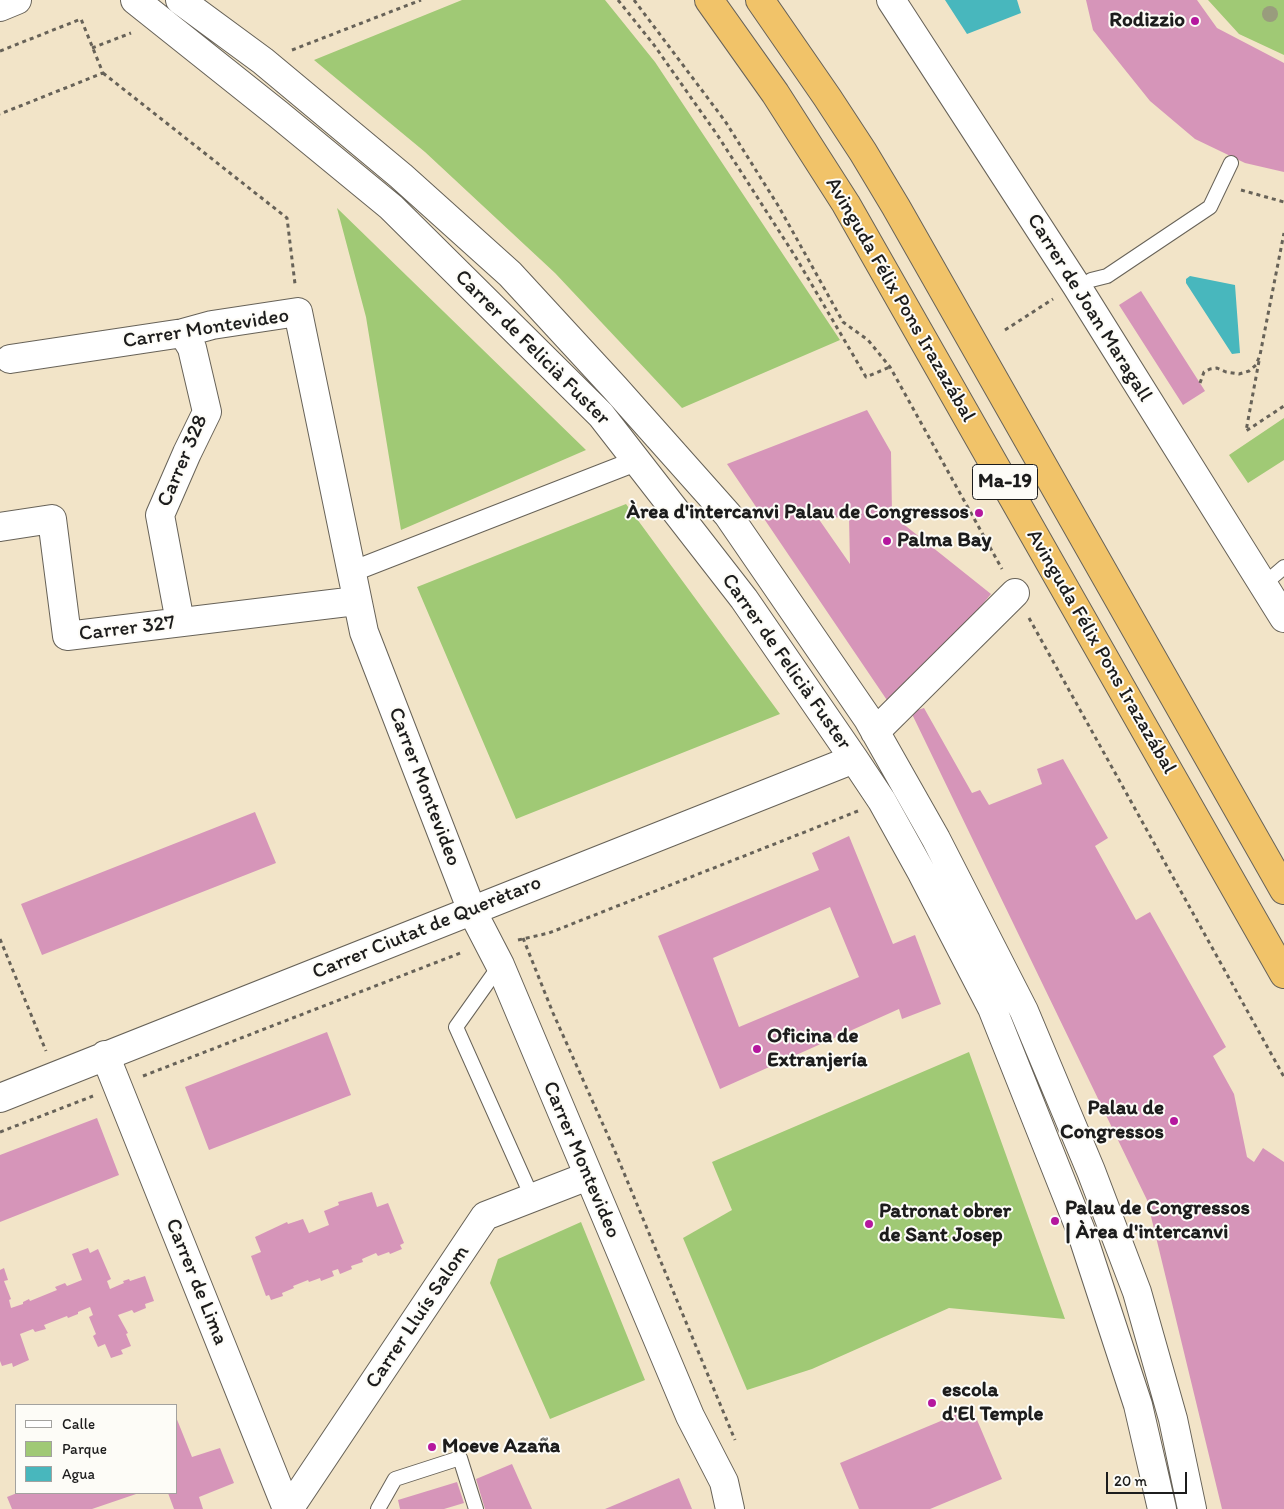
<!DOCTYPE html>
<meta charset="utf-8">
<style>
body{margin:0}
#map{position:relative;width:1284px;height:1509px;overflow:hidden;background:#f2e4c8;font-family:Itim,sans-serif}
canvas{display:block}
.legend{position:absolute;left:15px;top:1404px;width:162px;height:90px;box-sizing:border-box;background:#fdfcf7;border:1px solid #a3a29f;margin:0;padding:6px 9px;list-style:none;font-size:15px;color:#1c1c1c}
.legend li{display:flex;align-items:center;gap:10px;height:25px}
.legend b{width:25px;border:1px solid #a3a29f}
.scale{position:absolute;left:1106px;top:1472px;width:81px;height:22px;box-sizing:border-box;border:2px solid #1c1c1c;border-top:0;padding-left:6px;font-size:15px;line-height:18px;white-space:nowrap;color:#1c1c1c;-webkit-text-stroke:4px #fdfcf7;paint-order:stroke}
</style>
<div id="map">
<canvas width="1284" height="1509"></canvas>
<ul class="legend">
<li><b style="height:6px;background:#fff"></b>Calle</li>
<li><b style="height:14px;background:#a0c975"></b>Parque</li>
<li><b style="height:14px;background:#48b7bd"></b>Agua</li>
</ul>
<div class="scale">20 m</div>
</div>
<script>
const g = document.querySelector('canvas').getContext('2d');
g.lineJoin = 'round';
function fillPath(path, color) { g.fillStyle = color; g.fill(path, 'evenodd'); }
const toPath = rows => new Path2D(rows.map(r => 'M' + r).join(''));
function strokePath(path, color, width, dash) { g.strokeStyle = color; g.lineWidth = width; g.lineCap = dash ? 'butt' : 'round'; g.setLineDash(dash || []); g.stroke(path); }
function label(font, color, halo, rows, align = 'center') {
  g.font = font + ' Itim,sans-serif'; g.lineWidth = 4; g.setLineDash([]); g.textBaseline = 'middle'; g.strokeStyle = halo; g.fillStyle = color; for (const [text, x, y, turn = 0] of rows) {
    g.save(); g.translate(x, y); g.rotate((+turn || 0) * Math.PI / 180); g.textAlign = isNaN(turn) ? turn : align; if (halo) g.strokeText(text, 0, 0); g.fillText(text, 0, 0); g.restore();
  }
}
const green = toPath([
 [462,0,605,0,655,62,840,340,682,408,555,273,425,152,314,60],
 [1208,0,1284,0,1284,55,1239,34],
 [337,208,586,450,401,530,366,317],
 [1284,418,1284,460,1248,483,1229,455],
 [626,504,780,714,516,819,417,587],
 [969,1052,1065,1319,949,1308,812,1369,747,1390,683,1238,732,1210,712,1162],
 [581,1222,645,1380,550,1419,490,1283,498,1259]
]);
const water = toPath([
 [945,0,1017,0,1021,13,967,34],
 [1190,276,1235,285,1240,353,1232,354,1186,283,1186,279]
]);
const building = toPath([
 [1086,0,1197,0,1217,28,1284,63,1284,172,1245,163,1195,139,1150,101,1093,30],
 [1141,291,1205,391,1183,405,1119,305],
 [867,410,891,452,892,515,991,594,895,712,727,464],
 [849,517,850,564,818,518],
 [924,708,972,793,980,790,989,805,1042,784,1037,769,1063,759,1108,838,1095,846,1136,920,1150,912,1226,1047,1213,1056,1234,1094,1247,1157,1254,1162,1263,1148,1284,1162,1284,1509,1222,1509,1147,1200,911,712],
 [255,812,276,863,42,955,21,904],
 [849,836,893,944,915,935,941,1004,902,1019,899,1009,720,1089,658,936,819,870,812,853],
 [830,907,859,977,739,1027,713,958],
 [327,1032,351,1095,209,1150,185,1087],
 [97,1118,119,1175,0,1222,0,1155],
 [372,1192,377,1207,388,1203,404,1243,400,1245,402,1249,390,1254,389,1252,378,1256,376,1253,362,1259,363,1262,351,1266,352,1269,340,1274,338,1269,332,1271,334,1276,321,1281,320,1278,309,1282,308,1280,293,1286,294,1288,282,1293,283,1296,271,1300,269,1295,266,1296,251,1256,261,1252,255,1237,287,1222,288,1224,303,1219,309,1233,329,1225,324,1211,339,1205,338,1202],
 [88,1248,90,1253,98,1249,111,1279,107,1281,110,1289,124,1283,123,1281,129,1279,130,1281,145,1276,154,1301,145,1304,146,1308,134,1313,132,1310,118,1315,128,1333,126,1334,131,1346,121,1350,123,1354,111,1358,105,1344,98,1347,93,1336,96,1334,89,1317,93,1315,90,1307,78,1312,78,1314,68,1318,67,1316,44,1325,46,1329,35,1332,33,1329,20,1334,29,1360,13,1367,12,1363,2,1366,0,1361,0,1270,4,1268,8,1280,4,1281,11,1299,9,1300,11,1308,23,1304,23,1302,29,1299,30,1301,57,1290,55,1287,65,1283,67,1286,82,1280,72,1254],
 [972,1408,1002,1479,930,1509,859,1509,840,1463],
 [176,1417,192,1457,220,1448,234,1483,199,1497,203,1509,174,1509,168,1493,176,1493],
 [512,1464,532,1509,485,1509,476,1479],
 [679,1478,692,1509,605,1509],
 [457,1482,464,1503,444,1509,400,1509,398,1500],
 [17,1493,139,1493,92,1509,12,1509,7,1497]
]);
const path = toPath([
 [618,0,654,45,718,136,795,256,866,377,890,367],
 [634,0,725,121,779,207,843,322,868,340,890,367,1002,569],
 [92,48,131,33],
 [292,50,421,0],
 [0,51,81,19,103,73,0,114],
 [103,73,287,218,295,284],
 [1241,190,1284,202],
 [1005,330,1053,299],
 [1259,361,1246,431,1284,406],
 [1200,383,1204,372,1210,369,1217,368,1226,372,1239,374,1249,371,1256,365,1260,355,1284,233],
 [1029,618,1284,1077],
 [523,938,553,1013,614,1149,735,1440],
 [0,939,46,1051],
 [518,940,549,933,858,811],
 [143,1076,463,952],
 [0,1132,93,1096]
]);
const service = toPath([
 [1091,280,1107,276,1210,207,1231,163],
 [1263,585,1284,567],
 [500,965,456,1027,532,1197],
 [378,1509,395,1479,460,1458,476,1509]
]);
const pedestrian = toPath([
 [351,572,636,461]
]);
const minor = toPath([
 [135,0,278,114,391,207,601,415,744,599,854,759,882,801,922,873,992,1008,1081,1231,1138,1405,1162,1509],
 [180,0,263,61,401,176,510,274,615,388,728,515,868,719,936,839,1024,1011,1091,1171,1137,1292,1173,1419,1192,1509],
 [0,7,17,0],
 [10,359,183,333,212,325,298,312,364,632,472,911,500,965,690,1416,724,1482,730,1509],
 [0,527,52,519,67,636,356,601],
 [180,622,160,515,187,453,207,412,192,348,183,333],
 [875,732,1015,593],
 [105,1055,287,1509],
 [0,1098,854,759],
 [289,1509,485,1216,588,1176]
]);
const tertiary = toPath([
 [891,0,1076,285,1284,618]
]);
const trunk = toPath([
 [709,0,775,93,846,204,1284,974],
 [760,0,827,97,863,152,896,207,1284,890]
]);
const trees = [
 [1270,14]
];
const markers = [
 [1195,21,5,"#b5179e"],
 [979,513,5,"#b5179e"],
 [887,541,5,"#b5179e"],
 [757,1049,5,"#b5179e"],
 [1174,1121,5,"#b5179e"],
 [1055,1221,5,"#b5179e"],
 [869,1224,5,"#b5179e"],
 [932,1403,5,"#b5179e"],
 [432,1447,5,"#b5179e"]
];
const shields = [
 [1005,482,65]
];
const shieldNames = [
 ["Ma-19",1005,482]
];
const poiNames = [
 ["Rodizzio",1185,21,"right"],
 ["Àrea d'intercanvi Palau de Congressos",969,513,"right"],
 ["Palma Bay",897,541],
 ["Oficina de",767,1037],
 ["Extranjería",767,1061],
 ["Palau de",1164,1109,"right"],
 ["Congressos",1164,1133,"right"],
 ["Palau de Congressos",1065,1209],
 ["| Àrea d'intercanvi",1065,1233],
 ["Patronat obrer",879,1212],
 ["de Sant Josep",879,1236],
 ["escola",942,1391],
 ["d'El Temple",942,1415],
 ["Moeve Azaña",442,1447]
];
const streetNames = [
 ["Avinguda Félix Pons Irazazábal",900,300,60],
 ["Carrer de Joan Maragall",1089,308,58],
 ["Carrer Montevideo",206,329,-9],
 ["Carrer de Felicià Fuster",532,348,45],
 ["Carrer 328",183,461,-67],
 ["Carrer 327",127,629,-7],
 ["Avinguda Félix Pons Irazazábal",1101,652,60],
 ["Carrer de Felicià Fuster",786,662,55],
 ["Carrer Montevideo",424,787,69],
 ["Carrer Ciutat de Querètaro",427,928,-22],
 ["Carrer Montevideo",581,1160,67],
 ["Carrer de Lima",196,1282,68],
 ["Carrer Lluís Salom",418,1317,-56]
];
fillPath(green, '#a0c975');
fillPath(water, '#48b7bd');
fillPath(building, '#d695b9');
strokePath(service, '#676258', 16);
strokePath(pedestrian, '#676258', 22);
strokePath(minor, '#676258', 30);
strokePath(tertiary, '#676258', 30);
strokePath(trunk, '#676258', 30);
strokePath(path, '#676258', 3, [4, 4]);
strokePath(service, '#fff', 14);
strokePath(pedestrian, '#fff', 20);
strokePath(minor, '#fff', 28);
strokePath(tertiary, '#fff', 28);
strokePath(trunk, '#f1c369', 28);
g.fillStyle = '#999c7d';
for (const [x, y] of trees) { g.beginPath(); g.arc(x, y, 8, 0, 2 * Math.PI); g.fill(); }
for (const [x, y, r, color] of markers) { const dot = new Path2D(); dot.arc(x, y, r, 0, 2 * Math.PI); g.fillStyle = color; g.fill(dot); strokePath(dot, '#fdfcf7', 2); }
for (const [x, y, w] of shields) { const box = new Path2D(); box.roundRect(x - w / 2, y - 17.5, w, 35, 4); g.fillStyle = '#fdfcf7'; g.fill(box); strokePath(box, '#1c1c1c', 1); }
label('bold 20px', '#1c1c1c', null, shieldNames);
label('bold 21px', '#1c1c1c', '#fdfcf7', poiNames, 'left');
label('21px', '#1c1c1c', '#fdfcf7', streetNames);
</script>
